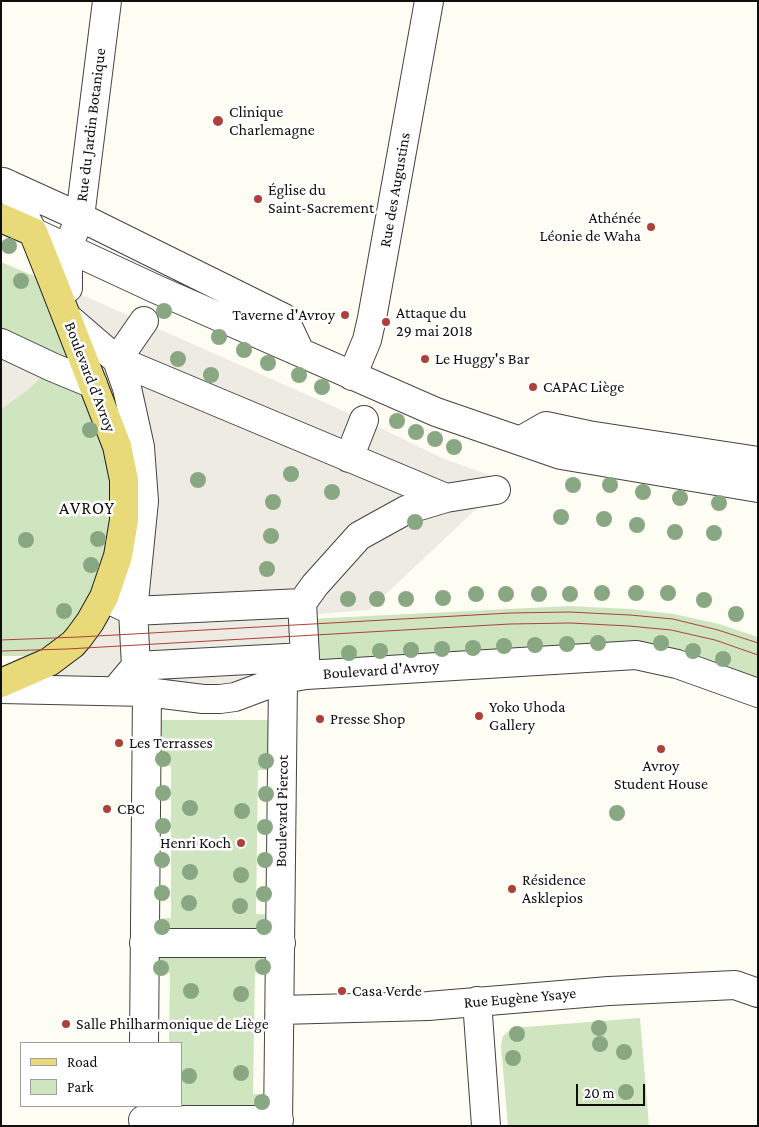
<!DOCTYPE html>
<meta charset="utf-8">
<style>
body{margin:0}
#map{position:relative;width:759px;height:1127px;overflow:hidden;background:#fdfdf3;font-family:"Crimson Pro",serif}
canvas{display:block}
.frame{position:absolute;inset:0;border:2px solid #0f0f0f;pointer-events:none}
.legend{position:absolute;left:20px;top:1042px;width:162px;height:65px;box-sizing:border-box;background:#fff;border:1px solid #9f9f9f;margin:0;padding:6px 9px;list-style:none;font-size:15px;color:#0f0f0f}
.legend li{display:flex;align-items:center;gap:10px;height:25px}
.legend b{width:25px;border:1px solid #9f9f9f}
.scale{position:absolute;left:576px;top:1084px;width:69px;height:22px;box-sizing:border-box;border:2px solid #0f0f0f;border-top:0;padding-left:6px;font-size:15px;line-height:18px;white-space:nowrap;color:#0f0f0f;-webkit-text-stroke:4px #fff;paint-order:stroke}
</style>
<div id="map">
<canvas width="759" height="1127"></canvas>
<div class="frame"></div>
<ul class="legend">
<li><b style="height:6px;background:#e8da79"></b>Road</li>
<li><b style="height:14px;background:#cfe5c0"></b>Park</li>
</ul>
<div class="scale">20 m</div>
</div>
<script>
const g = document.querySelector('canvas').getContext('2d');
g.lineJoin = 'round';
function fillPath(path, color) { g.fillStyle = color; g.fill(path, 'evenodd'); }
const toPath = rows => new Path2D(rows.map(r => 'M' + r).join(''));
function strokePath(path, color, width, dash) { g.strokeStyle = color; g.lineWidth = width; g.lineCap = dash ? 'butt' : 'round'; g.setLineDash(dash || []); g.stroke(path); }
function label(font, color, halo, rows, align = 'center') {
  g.font = font + ' "Crimson Pro",serif'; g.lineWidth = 5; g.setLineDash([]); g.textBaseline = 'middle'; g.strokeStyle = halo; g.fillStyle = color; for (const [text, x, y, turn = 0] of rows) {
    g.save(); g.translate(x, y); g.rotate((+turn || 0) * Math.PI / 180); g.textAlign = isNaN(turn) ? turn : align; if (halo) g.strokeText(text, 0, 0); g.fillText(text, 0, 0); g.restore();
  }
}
const green = toPath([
 [1,262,39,278,109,449,114,482,109,549,87,601,73,622,61,634,45,648,27,656,1,656],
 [569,606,630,609,674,614,719,624,758,637,758,689,678,661,312,672,308,619],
 [154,720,275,720,274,770,258,770,256,914,273,915,266,931,159,930,153,919,171,918,171,766,154,765],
 [165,953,261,953,267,957,272,972,255,972,253,1094,271,1095,264,1108,160,1106,181,1106,181,1043,169,1043,170,973,156,973,160,958],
 [640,1018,649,1126,508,1126,501,1046,503,1036,512,1028]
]);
const plaza = toPath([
 [53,282,364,420,442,458,506,481,369,610,308,615,308,619,261,687,1,689,90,622,124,480],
 [1,343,52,367,28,390,1,409]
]);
const minor = toPath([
 [3,182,80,217,284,318,300,352],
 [8,184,33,232,158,290,436,412,561,455,758,488],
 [68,288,68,247,80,217,107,1],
 [67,317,117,360,446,498,496,490],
 [1,343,52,367,93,384],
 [352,376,367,340,372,318,429,1],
 [520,441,546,426,588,435,758,461],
 [349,458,364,420],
 [116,603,133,611,302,603],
 [136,666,305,657],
 [306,675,302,603,315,585,359,536,406,510,446,498],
 [1,689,147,692,203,699,220,699,235,697,283,679,306,675,636,655,677,664,758,693],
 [115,691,136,666,133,611,144,501,140,447,127,388,117,360,144,321],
 [144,943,281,943],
 [477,1001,486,1126],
 [280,1010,428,1006,609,991,735,985,758,993],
 [144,1043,147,692],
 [143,1120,279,1120],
 [278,1126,283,679]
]);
const major = toPath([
 [1,218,33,232,53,282,117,446,124,480,124,520,118,556,104,597,90,622,79,637,73,644,49,662,1,683]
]);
const tram = toPath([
 [1,640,79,637,510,613,569,612,630,615,673,619,718,630,758,643],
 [1,651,67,649,510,624,570,623,629,626,671,630,715,640,758,655]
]);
const trees = [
 [9,246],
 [21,281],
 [164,311],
 [219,337],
 [244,350],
 [178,359],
 [268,363],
 [211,375],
 [299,375],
 [322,387],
 [397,421],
 [90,430],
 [416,432],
 [435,439],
 [454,447],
 [291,474],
 [198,480],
 [573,485],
 [610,485],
 [332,492],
 [643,492],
 [680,498],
 [273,502],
 [719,503],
 [561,517],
 [604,519],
 [415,522],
 [637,525],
 [675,532],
 [714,533],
 [271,536],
 [98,539],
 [26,540],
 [91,565],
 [267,569],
 [602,593],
 [636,593],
 [668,593],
 [476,594],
 [506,594],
 [539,594],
 [570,594],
 [443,598],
 [348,599],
 [377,599],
 [406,599],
 [704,600],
 [64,611],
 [736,614],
 [598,643],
 [661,643],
 [567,644],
 [535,645],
 [504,646],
 [473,648],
 [442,649],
 [411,650],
 [380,651],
 [693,651],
 [349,653],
 [723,659],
 [163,759],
 [266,761],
 [163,793],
 [266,794],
 [190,808],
 [242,811],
 [617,813],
 [163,826],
 [265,827],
 [162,860],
 [265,860],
 [190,872],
 [241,875],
 [162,893],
 [264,894],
 [189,903],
 [240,906],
 [162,927],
 [264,927],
 [263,967],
 [161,968],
 [191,991],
 [241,994],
 [599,1028],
 [517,1034],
 [600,1044],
 [624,1052],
 [513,1058],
 [241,1073],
 [189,1076],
 [626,1092],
 [262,1102]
];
const markers = [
 [218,121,6,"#af4038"],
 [258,199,5,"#af4038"],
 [651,227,5,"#af4038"],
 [345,315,5,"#af4038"],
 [386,322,5,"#af4038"],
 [425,359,5,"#af4038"],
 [533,387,5,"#af4038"],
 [479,716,5,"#af4038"],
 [320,719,5,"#af4038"],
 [119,743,5,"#af4038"],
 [661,749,5,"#af4038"],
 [107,809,5,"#af4038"],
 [241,843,5,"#af4038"],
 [512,889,5,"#af4038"],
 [342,991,5,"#af4038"],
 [66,1024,5,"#af4038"]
];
const poiNames = [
 ["Clinique",229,112],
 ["Charlemagne",229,130],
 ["Église du",268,190],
 ["Saint-Sacrement",268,208],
 ["Athénée",641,218,"right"],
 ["Léonie de Waha",641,236,"right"],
 ["Attaque du",396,313],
 ["29 mai 2018",396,331],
 ["Taverne d'Avroy",335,315,"right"],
 ["Le Huggy's Bar",435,359],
 ["CAPAC Liège",543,387],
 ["Yoko Uhoda",489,707],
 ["Gallery",489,725],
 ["Presse Shop",330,719],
 ["Les Terrasses",129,743],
 ["Avroy",661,766,"center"],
 ["Student House",661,784,"center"],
 ["CBC",117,809],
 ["Henri Koch",231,843,"right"],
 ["Résidence",522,880],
 ["Asklepios",522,898],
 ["Casa Verde",352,991],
 ["Salle Philharmonique de Liège",76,1024]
];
const streetNames = [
 ["Rue du Jardin Botanique",91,125,-83],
 ["Rue des Augustins",395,190,-80],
 ["Boulevard d'Avroy",90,377,69],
 ["Boulevard d'Avroy",381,670,-4],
 ["Boulevard Piercot",282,811,-89],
 ["Rue Eugène Ysaye",520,998,-5]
];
const neighbourhoodNames = [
 ["AVROY",87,508]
];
fillPath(green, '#cfe5c0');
fillPath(plaza, '#eeece2');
strokePath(minor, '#424242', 30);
strokePath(major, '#202020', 30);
strokePath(minor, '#fff', 28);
strokePath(major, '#e8da79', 28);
strokePath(tram, '#af4038', 1);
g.fillStyle = '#8aa783';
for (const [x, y] of trees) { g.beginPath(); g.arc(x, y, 8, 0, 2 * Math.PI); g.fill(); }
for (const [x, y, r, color] of markers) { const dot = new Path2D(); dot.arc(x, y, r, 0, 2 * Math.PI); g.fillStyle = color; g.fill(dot); strokePath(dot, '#fff', 2); }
label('16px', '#0f0f0f', '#fff', poiNames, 'left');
label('16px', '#0f0f0f', '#fff', streetNames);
g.letterSpacing = '1px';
label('18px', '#0f0f0f', '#fff', neighbourhoodNames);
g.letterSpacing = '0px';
</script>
